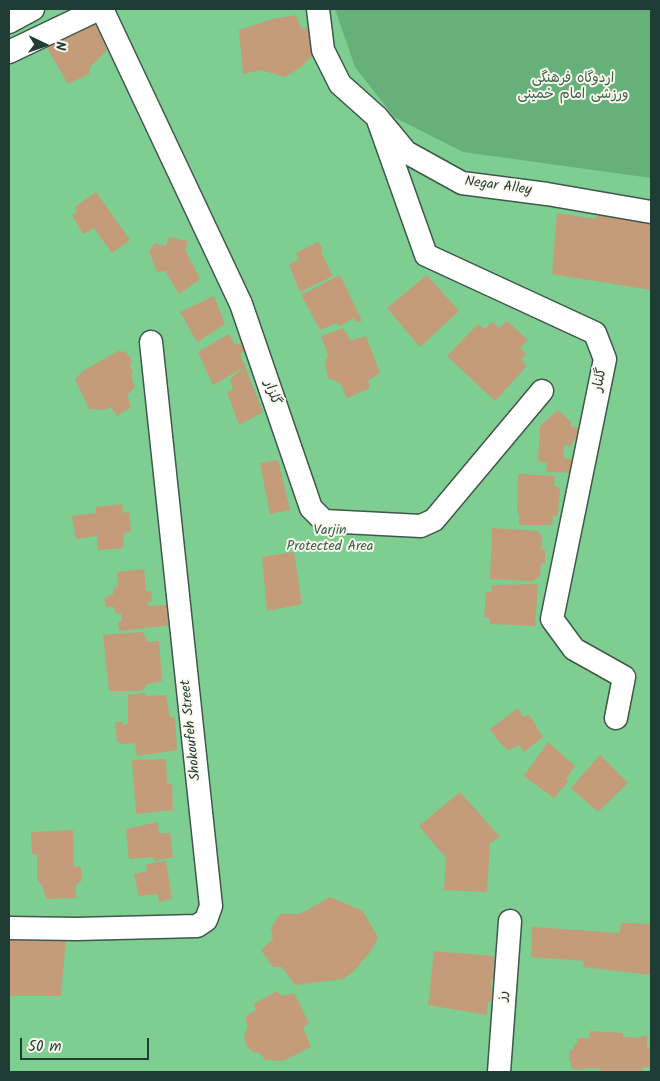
<!DOCTYPE html>
<meta charset="utf-8">
<style>
body{margin:0}
#map{position:relative;width:660px;height:1081px;overflow:hidden;background:#f5ead4;font-family:Kalam,sans-serif}
canvas{display:block}
.frame{position:absolute;inset:0;border:10px solid #1f3d34;pointer-events:none}
.north{position:absolute;left:20px;top:20px;width:50px;height:50px;-webkit-text-stroke:4px #fbf7ec;paint-order:stroke;rotate:93deg;font-size:14px;font-weight:700;line-height:20px;text-align:center;color:#1f3d34}
.north::after{content:'';display:block;margin:auto;width:18px;height:22px;background:#1f3d34;clip-path:polygon(50% 0,100% 100%,50% 72%,0 100%)}
.scale{position:absolute;left:20px;top:1038px;width:129px;height:22px;box-sizing:border-box;border:2px solid #1f3d34;border-top:0;padding-left:6px;font-size:15px;line-height:18px;white-space:nowrap;color:#1f3d34;-webkit-text-stroke:4px #fbf7ec;paint-order:stroke}
</style>
<div id="map">
<canvas width="660" height="1081"></canvas>
<div class="frame"></div>
<div class="north">N</div>
<div class="scale">50 m</div>
</div>
<script>
const g = document.querySelector('canvas').getContext('2d');
g.lineJoin = 'round';
function fillPath(path, color) { g.fillStyle = color; g.fill(path, 'evenodd'); }
const toPath = rows => new Path2D(rows.map(r => 'M' + r).join(''));
function strokePath(path, color, width, dash) { g.strokeStyle = color; g.lineWidth = width; g.lineCap = dash ? 'butt' : 'round'; g.setLineDash(dash || []); g.stroke(path); }
function label(font, color, halo, rows, align = 'center') {
  g.font = font + ' Kalam,"Playpen Sans Arabic",sans-serif'; g.lineWidth = 4; g.setLineDash([]); g.textBaseline = 'middle'; g.strokeStyle = halo; g.fillStyle = color; for (const [text, x, y, turn = 0] of rows) {
    g.save(); g.translate(x, y); g.rotate((+turn || 0) * Math.PI / 180); g.textAlign = isNaN(turn) ? turn : align; if (halo) g.strokeText(text, 0, 0); g.fillText(text, 0, 0); g.restore();
  }
}
const green = toPath([
 [9,9,651,9,651,1072,9,1072]
]);
const forest = toPath([
 [335,9,651,9,651,178,463,152,394,117,355,67]
]);
const building = toPath([
 [296,15,301,28,309,29,310,36,309,40,313,55,301,67,285,77,261,70,243,74,239,30,273,19],
 [95,23,107,50,90,67,89,74,68,84,46,46],
 [96,192,130,240,112,253,94,228,83,234,72,215,77,212,75,207],
 [557,213,596,219,597,215,651,222,651,290,552,274],
 [169,237,188,241,185,250,200,279,179,294,165,271,157,272,149,251,155,243,166,246],
 [318,242,323,249,321,253,333,276,300,292,289,265,299,259,296,253],
 [340,275,362,321,356,322,354,318,340,326,337,323,320,330,301,295],
 [427,275,459,311,420,347,387,308],
 [214,296,225,324,197,342,180,312],
 [507,321,528,340,520,348,526,354,521,360,527,366,495,401,447,356,478,324,485,329,492,322,499,328],
 [343,328,351,341,366,336,380,373,368,381,370,388,347,398,340,383,328,378,325,363,328,355,321,336],
 [229,334,235,345,245,342,249,348,240,354,263,412,239,425,227,392,233,390,230,379,245,367,213,385,198,352],
 [118,351,126,352,132,361,130,366,133,373,131,376,135,387,127,395,131,407,117,416,111,407,104,410,89,409,75,379,83,371],
 [558,410,571,422,571,427,580,428,579,440,574,439,571,446,564,445,563,458,577,460,576,473,546,472,547,463,538,461,540,426],
 [278,460,290,510,270,514,260,463],
 [518,474,555,476,554,486,560,488,558,515,553,516,552,525,519,525,519,514,517,513],
 [122,504,123,513,129,512,131,531,124,533,123,548,98,550,97,536,76,539,72,516,96,513,96,507],
 [492,528,538,531,542,537,541,549,545,550,545,563,541,563,540,576,533,581,490,579],
 [294,552,302,604,267,611,262,557],
 [144,569,146,591,151,591,152,601,147,602,148,606,168,605,170,625,119,631,118,622,122,621,121,613,116,614,114,607,107,607,104,599,113,594,114,587,118,588,117,572],
 [538,584,535,626,490,624,490,618,484,617,486,592,491,592,492,585],
 [143,632,148,642,159,641,162,681,147,684,144,689,138,691,109,691,103,635],
 [144,693,146,696,166,695,170,717,175,718,177,750,137,756,135,743,123,744,117,742,115,722,123,722,123,726,128,724,128,695],
 [518,708,523,717,529,715,543,737,524,752,519,745,508,750,499,742,490,729],
 [548,742,575,766,566,779,568,782,554,798,524,776],
 [600,755,628,783,598,812,571,788],
 [166,759,167,783,172,784,173,810,136,814,132,760],
 [460,792,500,837,490,843,487,892,444,890,446,858,419,826],
 [158,822,159,833,170,833,173,857,155,861,153,857,129,859,126,829],
 [73,830,74,866,81,867,82,880,76,885,76,898,46,899,43,887,37,880,37,854,32,854,31,832],
 [166,861,172,899,159,902,158,894,139,896,134,874,147,871,146,864],
 [330,897,363,911,378,938,370,952,354,971,343,979,295,985,282,967,273,967,261,950,273,939,271,928,280,914,300,914],
 [621,923,651,924,651,975,583,967,584,961,531,957,532,927,620,933],
 [9,936,66,938,61,996,9,996],
 [434,951,494,956,494,978,491,979,491,1001,488,1002,487,1015,428,1005],
 [277,991,282,996,294,993,309,1023,303,1028,311,1047,283,1061,265,1060,261,1054,253,1052,247,1047,244,1037,248,1026,246,1022,246,1016,256,1010,254,1004],
 [590,1031,623,1033,623,1037,641,1038,641,1036,647,1036,647,1048,651,1048,651,1067,643,1067,642,1072,601,1072,601,1069,585,1068,585,1070,571,1069,571,1062,569,1061,570,1050,573,1050,574,1045,577,1043,577,1038,589,1038]
]);
const minor = toPath([
 [102,9,241,304,311,508,324,521,421,526,434,520,542,391],
 [318,9,323,50,340,84,377,117,406,152,462,183,547,194,651,212],
 [9,22,33,9],
 [9,52,99,9],
 [377,117,426,255,595,333,605,359,552,619,574,649,624,677,616,718],
 [9,928,77,929,197,926,206,920,211,906,151,342],
 [499,1072,510,921]
]);
const parkNames = [
 ["اردوگاه فرهنگی",573,80],
 ["ورزشی امام خمینی",573,96],
 ["Varjin",330,532],
 ["Protected Area",330,548]
];
const streetNames = [
 ["Negar Alley",498,187,8],
 ["گلنار",601,380,-78],
 ["گلزار",271,393,71],
 ["Shokoufeh Street",192,730,-96],
 ["رز",504,996,-86]
];
fillPath(green, '#7dce90');
fillPath(forest, '#66b17a');
fillPath(building, '#c49c7a');
strokePath(minor, '#3f574c', 25);
strokePath(minor, '#fff', 22);
label('14px', '#36614b', '#fbf7ec', parkNames);
label('14px', '#1f3d34', '#fbf7ec', streetNames);
</script>
